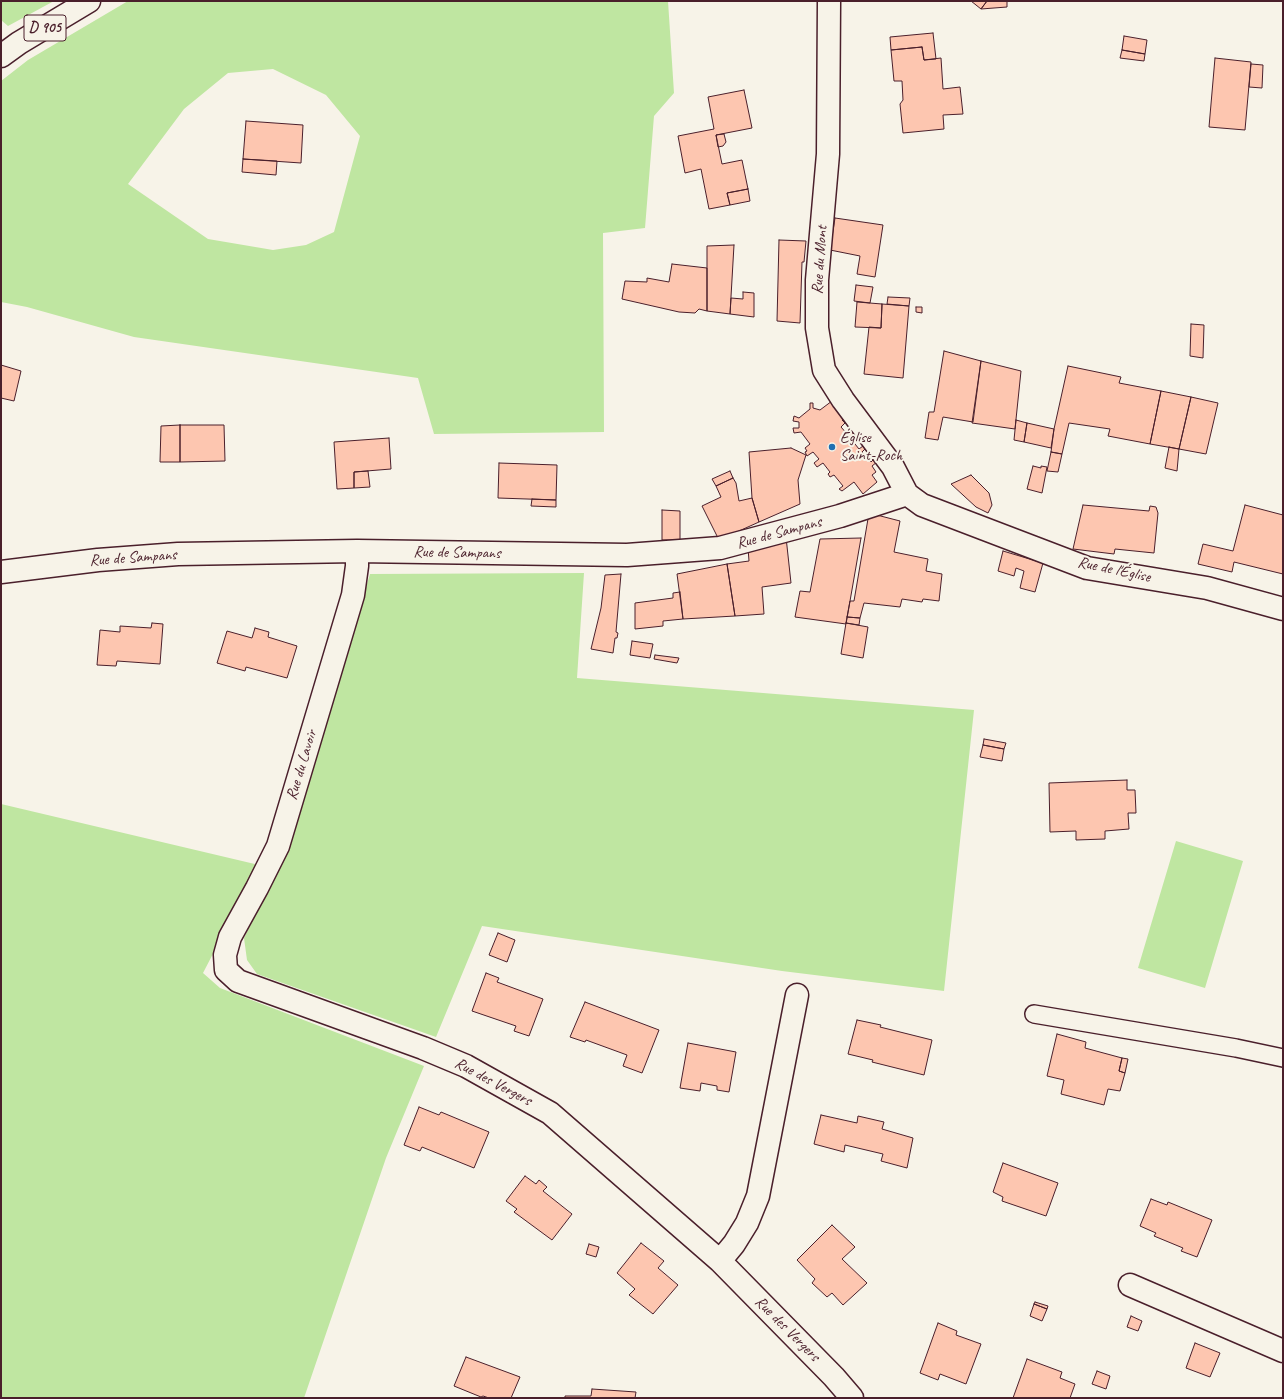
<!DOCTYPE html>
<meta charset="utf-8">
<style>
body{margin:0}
#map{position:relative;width:1284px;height:1399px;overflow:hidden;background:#f7f3e8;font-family:Caveat,sans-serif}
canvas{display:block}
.frame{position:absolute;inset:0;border:2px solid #4a1f2b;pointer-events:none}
</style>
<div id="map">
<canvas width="1284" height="1399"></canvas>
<div class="frame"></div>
</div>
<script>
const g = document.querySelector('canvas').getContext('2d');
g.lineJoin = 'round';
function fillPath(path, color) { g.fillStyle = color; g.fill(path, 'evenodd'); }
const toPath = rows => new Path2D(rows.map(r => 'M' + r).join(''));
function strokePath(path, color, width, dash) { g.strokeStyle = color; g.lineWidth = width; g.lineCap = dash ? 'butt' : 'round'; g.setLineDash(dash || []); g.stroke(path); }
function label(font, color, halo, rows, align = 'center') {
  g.font = font + ' Caveat,sans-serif'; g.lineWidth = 4; g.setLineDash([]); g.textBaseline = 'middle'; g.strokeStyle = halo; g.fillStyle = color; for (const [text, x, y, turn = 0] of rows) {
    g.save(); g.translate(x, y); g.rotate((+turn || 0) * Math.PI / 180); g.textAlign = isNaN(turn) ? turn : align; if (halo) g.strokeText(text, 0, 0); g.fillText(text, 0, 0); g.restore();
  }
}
const green = toPath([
 [1,1,54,1,8,26,1,20],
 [128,1,668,1,674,93,654,116,645,228,603,233,604,432,434,434,418,378,134,337,27,307,1,302,1,81,28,60],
 [273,69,326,95,360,136,334,232,306,245,273,250,208,239,128,184,184,109,228,73],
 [584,573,577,678,974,710,944,991,782,971,482,926,436,1037,257,974,247,960,244,938,276,872,323,731,370,574],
 [1,804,259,865,203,973,220,988,424,1066,386,1158,304,1398,1,1398],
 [1176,841,1243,861,1205,988,1138,968]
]);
const building = toPath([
 [971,1,987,1,981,9,971,1],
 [987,1,1007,1,1007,7,981,9,987,1],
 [933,33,936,59,924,60,922,47,891,50,890,37,933,33],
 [1124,36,1147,40,1145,54,1122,50,1124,36],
 [922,47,924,60,941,58,943,89,960,87,963,114,943,115,944,129,903,133,900,104,903,100,902,81,894,81,891,50,922,47],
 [1122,50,1145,54,1144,61,1120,58,1122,50],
 [1215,58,1251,62,1245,130,1209,127,1215,58],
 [1251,64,1263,65,1262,88,1249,87,1251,64],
 [744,90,752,128,716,135,722,164,742,160,748,189,727,193,730,205,709,209,701,169,685,173,678,136,714,129,708,97,744,90],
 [246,121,303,125,301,163,243,159,246,121],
 [724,134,726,142,723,146,718,147,716,135,724,134],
 [243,159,277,161,276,175,242,172,243,159],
 [748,189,750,201,730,205,727,193,748,189],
 [835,218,883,225,875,277,857,274,860,256,830,250,835,218],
 [779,240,806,241,804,262,802,262,800,323,777,321,779,240],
 [734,245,730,314,707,311,707,246,734,245],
 [672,264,707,268,707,311,699,309,695,313,679,312,622,299,625,281,647,282,647,278,669,282,672,264],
 [856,285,873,287,870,303,854,301,856,285],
 [743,292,754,293,754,317,730,314,731,298,743,299,743,292],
 [888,297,910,298,909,306,887,304,888,297],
 [857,302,882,304,881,328,855,327,857,302],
 [882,304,909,306,903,378,864,374,869,327,881,328,882,304],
 [916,307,922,307,922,313,916,312,916,307],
 [1191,324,1204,325,1203,358,1190,356,1191,324],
 [944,351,981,361,973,422,943,417,938,440,925,438,929,412,934,412,944,351],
 [981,361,1021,371,1015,429,972,423,981,361],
 [1,365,21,371,14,401,1,398,1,365],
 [1068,366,1121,377,1119,383,1161,391,1150,444,1108,436,1110,429,1069,423,1062,454,1051,452,1054,429,1068,366],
 [1161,391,1191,397,1179,449,1150,444,1161,391],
 [1191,397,1218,403,1206,454,1179,449,1191,397],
 [832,401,845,417,842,420,845,423,841,427,848,435,852,431,855,435,851,439,859,449,863,446,865,449,862,452,871,462,874,459,877,462,872,466,876,472,872,475,877,482,863,494,854,482,842,491,839,489,843,486,834,475,830,477,828,474,830,472,823,463,817,467,814,463,819,459,813,452,807,456,805,452,807,451,805,448,810,444,801,432,794,433,793,428,799,428,799,422,793,421,794,416,799,418,810,409,810,403,813,403,813,408,820,410,832,401],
 [1016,420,1027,423,1024,442,1014,440,1016,420],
 [1027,423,1054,429,1051,448,1024,442,1027,423],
 [180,425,180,462,160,462,161,426,180,425],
 [180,425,224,425,225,461,180,462,180,425],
 [389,438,391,469,354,472,354,488,337,489,334,442,389,438],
 [1169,447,1179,449,1177,471,1165,468,1169,447],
 [791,448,806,455,798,480,800,504,759,522,752,498,749,452,791,448],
 [1051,452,1062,454,1058,472,1047,471,1051,452],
 [499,463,557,465,556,500,498,498,499,463],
 [1033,466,1041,468,1041,466,1047,467,1042,493,1027,489,1033,466],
 [368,471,370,487,354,488,354,472,368,471],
 [730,471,733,478,716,486,712,479,730,471],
 [971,475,989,493,992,505,988,513,976,507,951,484,971,475],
 [733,478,736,483,739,501,752,498,759,522,719,540,702,506,721,497,716,486,733,478],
 [532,499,556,500,556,507,531,506,532,499],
 [1083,505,1149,511,1150,506,1156,507,1158,513,1154,553,1115,549,1114,554,1073,549,1083,505],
 [1245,505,1283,515,1283,574,1234,562,1232,572,1198,564,1203,544,1233,551,1245,505],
 [662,510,680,511,680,540,662,540,662,510],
 [869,513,900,521,894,552,928,559,926,571,942,574,939,601,923,599,922,602,902,599,900,607,864,603,860,618,847,617,850,601,854,601,869,513],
 [786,537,791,583,762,587,764,614,735,616,727,564,749,561,748,548,786,537],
 [861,538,846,624,795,617,800,591,810,592,820,539,861,538],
 [1003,551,1043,563,1035,592,1020,588,1024,571,1016,568,1014,576,998,571,1003,551],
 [727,564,735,616,683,619,677,574,727,564],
 [621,574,616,632,618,633,617,638,615,638,613,653,591,649,601,608,605,575,621,574],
 [680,592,683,619,663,621,663,626,635,629,635,603,673,598,673,593,680,592],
 [847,617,860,618,859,625,846,623,847,617],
 [152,623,163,624,160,664,117,661,116,666,97,665,100,630,120,632,120,626,151,628,152,623],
 [846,623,868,627,863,658,841,654,846,623],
 [255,628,269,632,268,637,297,646,287,678,246,667,245,671,217,663,227,631,252,638,255,628],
 [632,641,653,644,650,658,630,655,632,641],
 [655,655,679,658,677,663,654,659,655,655],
 [984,739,1006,743,1004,749,983,745,984,739],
 [983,745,1004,749,1002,761,980,757,983,745],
 [1127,780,1127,790,1135,790,1136,813,1128,813,1129,829,1105,831,1105,839,1076,840,1076,831,1050,832,1049,783,1127,780],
 [498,933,515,940,507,962,489,955,498,933],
 [486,973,499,978,497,982,543,999,529,1036,514,1031,516,1026,472,1011,486,973],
 [585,1002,659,1030,642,1073,623,1066,627,1055,586,1040,585,1042,570,1037,585,1002],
 [857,1020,881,1025,880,1027,932,1040,924,1075,872,1062,873,1060,848,1054,857,1020],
 [1057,1034,1086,1042,1085,1048,1122,1058,1119,1071,1125,1073,1120,1091,1108,1089,1104,1105,1061,1094,1064,1080,1047,1076,1057,1034],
 [688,1043,736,1052,729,1092,717,1090,717,1086,701,1083,700,1091,680,1088,688,1043],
 [1122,1058,1128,1059,1125,1073,1119,1071,1122,1058],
 [419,1107,439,1115,441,1112,489,1132,474,1168,422,1147,420,1151,404,1145,419,1107],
 [821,1115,857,1123,858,1116,884,1122,882,1129,913,1138,907,1168,881,1161,883,1154,845,1145,844,1152,814,1144,821,1115],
 [1003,1163,1058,1183,1046,1216,1002,1201,1003,1197,993,1192,1003,1163],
 [525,1176,536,1184,539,1180,547,1187,543,1191,572,1214,552,1240,514,1212,517,1209,506,1201,525,1176],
 [1151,1199,1167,1205,1168,1202,1212,1220,1197,1257,1181,1251,1183,1248,1154,1236,1156,1233,1140,1226,1151,1199],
 [832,1225,855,1247,842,1259,867,1283,843,1305,832,1293,827,1297,812,1283,815,1279,797,1260,832,1225],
 [641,1243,664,1261,658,1268,678,1285,653,1314,629,1295,635,1289,617,1273,641,1243],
 [589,1244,599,1247,596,1257,586,1254,589,1244],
 [1035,1302,1048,1306,1047,1309,1034,1304,1035,1302],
 [1034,1304,1047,1309,1042,1321,1030,1316,1034,1304],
 [1131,1316,1142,1321,1138,1331,1127,1327,1131,1316],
 [938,1323,957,1331,956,1335,981,1344,966,1384,940,1374,938,1380,920,1373,938,1323],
 [1195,1343,1220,1353,1210,1377,1186,1368,1195,1343],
 [466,1357,520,1377,511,1398,489,1398,483,1396,481,1397,454,1386,466,1357],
 [1027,1359,1062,1372,1060,1378,1075,1384,1070,1398,1013,1398,1027,1359],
 [1097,1371,1110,1376,1106,1389,1092,1384,1097,1371],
 [592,1389,636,1392,635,1398,565,1398,565,1396,591,1396,592,1389]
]);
const lane = toPath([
 [1034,1014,1236,1048,1283,1058]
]);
const street = toPath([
 [829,1,828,154,817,280,817,328,824,370,843,400,893,467,907,494,922,505,1087,568,1207,588,1283,609],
 [357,551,357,566,353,595,278,846,257,888,230,937,225,955,226,970,238,981,423,1048,466,1066,550,1113,720,1261,834,1377,852,1398],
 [1,572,98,560,178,554,357,551,627,555,720,548,840,516,907,494],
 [720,1261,734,1244,747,1223,758,1196,797,995],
 [1130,1285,1283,1351]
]);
const primary = toPath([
 [1,56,19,43,89,1]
]);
const markers = [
 [832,447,4,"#1f6fb2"]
];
const shields = [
 [45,28,42]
];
const shieldNames = [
 ["D 905",45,28]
];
const streetNames = [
 ["Rue du Mont",820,260,-86],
 ["Rue de Sampans",779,533,-15],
 ["Rue de Sampans",457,553,1],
 ["Rue de Sampans",133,558,-4],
 ["Rue de l'Église",1114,570,12],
 ["Rue du Lavoir",302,765,-73],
 ["Rue des Vergers",493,1082,28],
 ["Rue des Vergers",787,1329,45]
];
const poiNames = [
 ["Église",840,438],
 ["Saint-Roch",840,456]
];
fillPath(green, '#bfe6a1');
fillPath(building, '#fdc6b0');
strokePath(building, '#4a1f2b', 1);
strokePath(lane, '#4a1f2b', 20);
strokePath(street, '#4a1f2b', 25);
strokePath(primary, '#4a1f2b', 25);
strokePath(lane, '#f7f3e8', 17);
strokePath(street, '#f7f3e8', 22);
strokePath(primary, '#f7f3e8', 22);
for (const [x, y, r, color] of markers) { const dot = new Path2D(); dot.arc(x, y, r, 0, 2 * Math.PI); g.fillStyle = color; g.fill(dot); strokePath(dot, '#f7f3e8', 1.5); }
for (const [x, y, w] of shields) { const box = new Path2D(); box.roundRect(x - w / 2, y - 13, w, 26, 3); g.fillStyle = '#f7f3e8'; g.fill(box); strokePath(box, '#4a1f2b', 1); }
label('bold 15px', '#4a1f2b', null, shieldNames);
label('16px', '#4a1f2b', '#f7f3e8', streetNames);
label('16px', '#4a1f2b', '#f7f3e8', poiNames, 'left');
</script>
